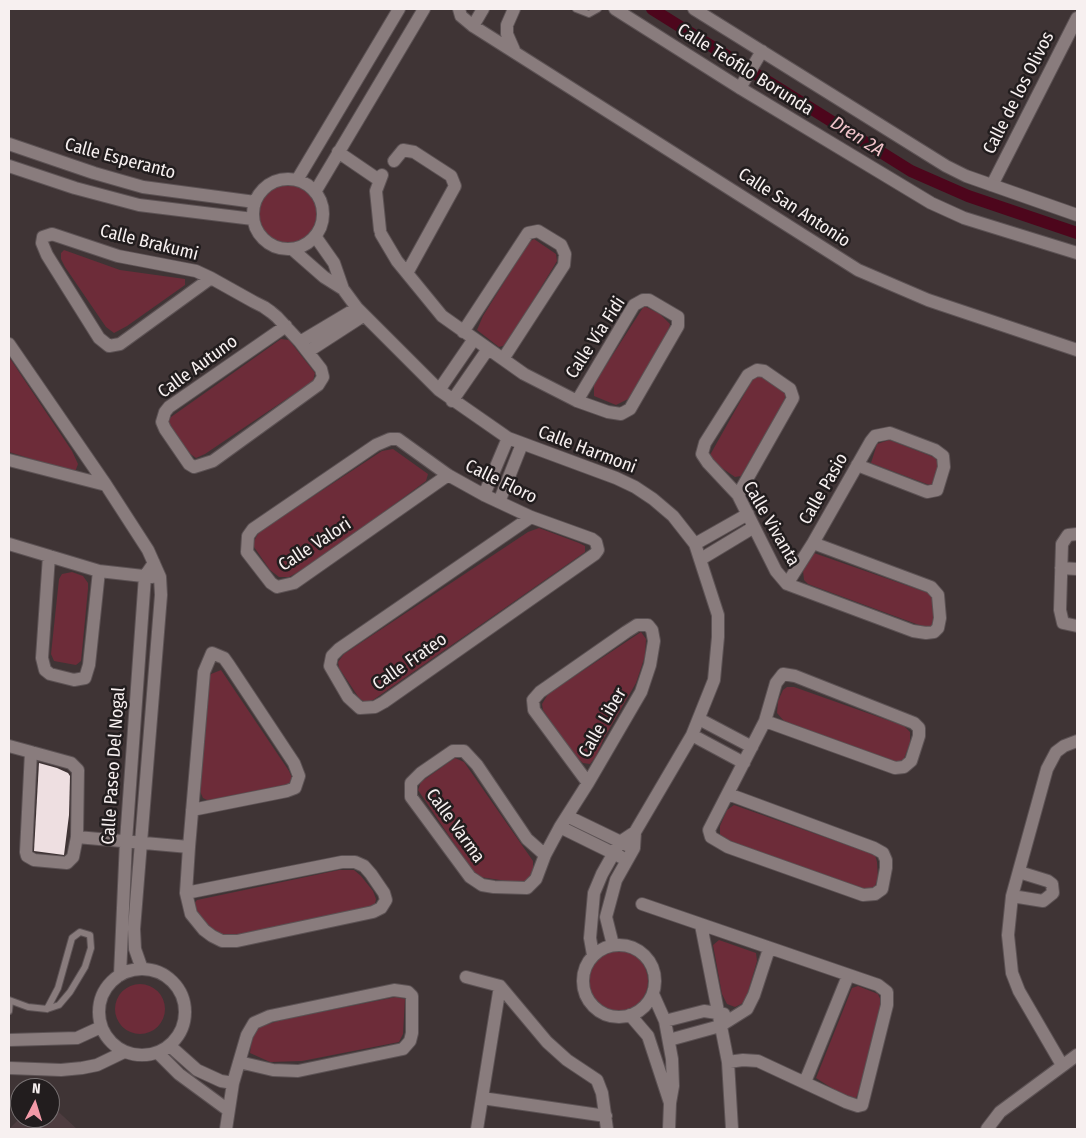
<!DOCTYPE html>
<meta charset="utf-8">
<style>
body{margin:0}
#map{position:relative;width:1086px;height:1138px;overflow:hidden;background:#3f3435;font-family:"Fira Sans Condensed",sans-serif}
canvas{display:block}
.frame{position:absolute;inset:0;border:10px solid #f7f0f0;pointer-events:none}
.north{position:absolute;left:10px;top:1078px;width:50px;height:50px;box-sizing:border-box;background:#221d1e;border:1px solid #777172;border-radius:50%;rotate:5deg;font-size:14px;font-weight:700;line-height:20px;text-align:center;color:#f7f0f0}
.north::after{content:'';display:block;margin:auto;width:18px;height:22px;background:#f39aa8;clip-path:polygon(50% 0,100% 100%,50% 72%,0 100%)}
</style>
<div id="map">
<canvas width="1086" height="1138"></canvas>
<div class="frame"></div>
<div class="north">N</div>
</div>
<script>
const g = document.querySelector('canvas').getContext('2d');
g.lineJoin = 'round';
function fillPath(path, color) { g.fillStyle = color; g.fill(path, 'evenodd'); }
const toPath = rows => new Path2D(rows.map(r => 'M' + r).join(''));
function strokePath(path, color, width, dash) { g.strokeStyle = color; g.lineWidth = width; g.lineCap = dash ? 'butt' : 'round'; g.setLineDash(dash || []); g.stroke(path); }
function label(font, color, halo, rows, align = 'center') {
  g.font = font + ' "Fira Sans Condensed",sans-serif'; g.lineWidth = 5; g.setLineDash([]); g.textBaseline = 'middle'; g.strokeStyle = halo; g.fillStyle = color; for (const [text, x, y, turn = 0] of rows) {
    g.save(); g.translate(x, y); g.rotate((+turn || 0) * Math.PI / 180); g.textAlign = isNaN(turn) ? turn : align; if (halo) g.strokeText(text, 0, 0); g.fillText(text, 0, 0); g.restore();
  }
}
const built = toPath([
 [50,1104,77,1129,9,1129,20,1118,50,1118]
]);
const green = toPath([
 '257 214a30 30 0 1 1 60 0a30 30 0 1 1-60 0Z',
 [534,239,556,254,557,261,506,345,499,347,477,330,483,316,529,242],
 [64,250,120,270,185,279,185,285,127,326,114,333,106,327,65,267,61,259,61,253],
 [644,306,660,314,670,324,668,333,630,398,616,405,594,396,594,384],
 [281,339,289,340,315,373,313,381,205,454,196,458,185,450,168,421,171,417],
 [9,357,72,451,78,464,75,472,9,452],
 [762,375,786,394,783,404,741,476,735,477,713,462,710,455,754,377],
 [889,440,936,458,940,472,932,486,871,463,877,444],
 [393,449,428,474,426,481,314,563,289,577,279,577,270,570,254,547,254,541,259,532,382,451],
 [539,528,579,543,585,546,585,552,373,700,366,703,359,698,339,668,338,662,344,654,528,532],
 [814,553,931,594,934,609,933,626,927,628,808,584,804,580,803,571],
 [72,572,83,576,88,583,88,589,81,661,76,665,54,661,51,654,59,579,62,574],
 [641,632,646,639,645,656,636,683,604,738,597,755,590,764,583,763,573,754,543,710,542,704,548,694],
 [221,670,289,771,292,778,289,784,219,799,207,800,203,798,198,787,208,679,211,674],
 [787,687,794,687,904,726,910,732,910,743,903,761,892,763,784,721,777,713,778,701,783,690],
 [455,758,464,762,533,861,533,869,528,881,520,883,480,877,472,870,418,790,421,782],
 [734,805,875,855,877,862,878,879,874,888,867,891,727,840,720,835,720,826,727,810],
 [339,870,354,870,361,876,373,891,376,899,375,904,369,909,245,935,225,936,210,927,192,906,197,900],
 [719,940,756,953,757,961,745,1002,735,1007,727,1004,722,994,713,945],
 '586 981a31 31 0 1 1 62 0a31 31 0 1 1-62 0Z',
 '115 1009a25 25 0 1 1 50 0a25 25 0 1 1-50 0Z',
 [858,986,878,994,882,1003,860,1088,856,1098,841,1094,816,1078,852,988],
 [396,997,405,999,403,1034,399,1042,302,1061,270,1062,250,1053,252,1038,257,1028,281,1020]
]);
const canal = toPath([
 [652,9,911,171,968,196,1077,233]
]);
const building = toPath([
 [39,763,57,768,68,773,70,776,69,815,64,855,34,851]
]);
const service = toPath([
 [576,9,589,14,598,9],
 [9,1000,28,1007,47,1009,59,1005,70,992,85,967,91,948,90,935,80,932,72,938,58,988,47,1009],
 [9,1011,10,1001],
 [35,1129,45,1120]
]);
const minor = toPath([
 [459,9,461,16,473,26,858,270,928,300,1077,350],
 [473,26,483,9],
 [514,50,507,34,507,25,514,9],
 [9,144,94,173,143,187,255,202],
 [338,152,379,180],
 [394,161,403,150,414,152,451,176,455,186,407,273],
 [9,166,75,188,139,205,253,219],
 '253 214a35 35 0 1 1 70 0a35 35 0 1 1-70 0Z',
 [297,180,399,9],
 [315,192,424,9],
 [380,230,376,191,382,175],
 [381,234,397,261,442,316,524,374,577,401,608,412,621,414,630,409,678,326,678,317,649,300,643,300,634,305,577,401],
 [315,236,334,263,343,289,357,308,439,390,508,438,616,478,635,487,653,499,673,516,695,544,718,615,718,637,714,680,692,735,635,832,634,848,616,880,606,917,613,945],
 [292,249,324,277,343,289],
 [211,278,120,344,109,346,99,338,47,255,42,243,43,237,52,234,118,256,196,271,211,278,254,302,264,307,271,312,277,317,300,342,321,369,323,377,318,385,213,461,194,467,189,464,165,429,162,422,165,412,169,407,286,326],
 [463,332,528,233,538,231,561,245,565,254,564,265,503,359],
 [300,342,357,308],
 [9,344,106,485,148,550,160,577,161,595,134,929,135,949,142,969],
 [309,351,363,316],
 [439,390,474,339],
 [452,401,488,349],
 [9,460,106,485],
 [448,475,294,583,277,587,271,583,247,552,248,536,253,529,376,445,390,439,398,439,448,475,484,495,531,517,592,539,596,542,598,550,595,554,384,702,375,707,360,708,348,697,330,666,332,656,339,649,531,517],
 [484,495,508,438],
 [738,495,793,398,790,389,764,371,757,370,748,375,705,443,702,454,708,463,738,495,776,571,787,584,913,631,926,633,934,632,938,628,940,618,938,595,931,587,813,543],
 [499,502,522,444],
 [1077,534,1068,535,1062,544,1060,610,1063,623,1077,626],
 [9,544,99,571,152,577],
 [695,544,748,514],
 [49,556,42,658,45,670,50,674,74,680,85,678,89,665,99,571],
 [701,559,754,527],
 [1061,568,1077,569],
 [787,584,813,543,871,441,875,436,890,433,935,450,943,456,944,467,937,490,927,492,857,465],
 [699,719,752,747],
 [692,735,744,763],
 [9,746,31,752,71,763,78,770,77,837,73,857,67,863,34,860,27,856,26,852,31,752],
 [728,794,874,848,883,853,886,860,886,868,882,889,875,894,863,895,728,847,711,837,709,830,765,721,776,683,783,674,795,676,914,723,919,728,919,736,911,761,904,767,895,768,765,721],
 [567,816,627,845],
 [560,827,621,857],
 [77,837,189,847],
 [545,855,527,839,477,765,464,751,453,751,421,773,411,783,411,797,470,877,482,885,494,887,527,888,536,879,545,855,560,827,588,783,641,692,650,665,654,641,652,630,648,625,637,625,626,632,540,692,533,700,534,710,588,783],
 [186,893,342,862,355,862,364,866,371,874,384,893,386,900,381,908,373,912,237,941,222,941,212,936,204,930,191,914,186,893,189,847,204,672,212,653,224,658,229,665,294,763,299,776,295,788,287,791,192,810],
 [1012,896,1043,901,1053,893,1052,884,1048,881,1019,872],
 [642,904,878,985,887,992,887,1005,862,1105,858,1106,846,1102,758,1061,743,1060,728,1062],
 [701,925,728,1062,732,1129],
 '583 981a36 36 0 1 1 72 0a36 36 0 1 1-72 0Z',
 [593,955,590,938,594,893,602,874,620,842,635,832],
 '99 1012a43 43 0 1 1 86 0a43 43 0 1 1-86 0Z',
 [120,975,126,841,145,576,154,563],
 [466,977,500,986,547,1042,567,1060,597,1080,602,1093,607,1129],
 [653,994,665,1021,672,1059,673,1086,670,1103,669,1129],
 [630,1015,648,1036,670,1103],
 [665,1021,704,1011,724,1014],
 [9,1040,77,1038,101,1027],
 [669,1040,720,1026,747,1009,754,995,769,949],
 [170,1046,197,1070,221,1081,233,1083],
 [158,1053,179,1074,228,1110],
 [1062,1065,1019,991,1012,973,1008,935,1012,896,1047,769,1056,752,1064,746,1077,741],
 [9,1068,61,1070,82,1068,97,1065,124,1052],
 [805,1082,848,976],
 [482,1098,606,1116],
 [226,1129,233,1083,247,1035,254,1023,270,1016,394,990,408,992,412,996,412,1033,410,1041,403,1049,298,1071,273,1070,239,1062],
 [477,1129,500,986],
 [987,1129,1000,1112,1077,1055]
]);
const tertiary = toPath([
 [992,185,1077,18]
]);
const secondary = toPath([
 [615,9,740,88,931,203,964,218,1077,253],
 [694,9,946,166,966,176,1077,215],
 [740,88,762,51]
]);
const streetNames = [
 ["Calle Teófilo Borunda",745,70,32],
 ["Calle de los Olivos",1019,93,-63],
 ["Calle Esperanto",120,159,15],
 ["Calle San Antonio",794,208,33],
 ["Calle Brakumi",149,243,14],
 ["Calle Vía Fidi",596,338,-57],
 ["Calle Autuno",198,367,-36],
 ["Calle Harmoni",587,450,21],
 ["Calle Floro",501,482,26],
 ["Calle Pasio",824,489,-60],
 ["Calle Vivanta",771,524,60],
 ["Calle Valori",315,545,-33],
 ["Calle Frateo",410,662,-35],
 ["Calle Liber",603,723,-60],
 ["Calle Paseo Del Nogal",114,766,-86],
 ["Calle Varma",455,826,54]
];
const waterNames = [
 ["Dren 2A",857,137,32]
];
fillPath(built, '#4d3c3f');
fillPath(green, '#6d2c39');
strokePath(canal, '#4d061c', 12);
fillPath(building, '#eedfe1');
strokePath(service, '#5c5254', 8);
strokePath(minor, '#5c5254', 14);
strokePath(tertiary, '#5c5254', 14);
strokePath(secondary, '#5c5254', 14);
strokePath(service, '#897c7d', 6);
strokePath(minor, '#897c7d', 12);
strokePath(tertiary, '#897c7d', 12);
strokePath(secondary, '#897c7d', 12);
label('18px', '#f7f0f0', '#221d1e', streetNames);
label('italic 19px', '#f2c5cb', '#221d1e', waterNames);
</script>
